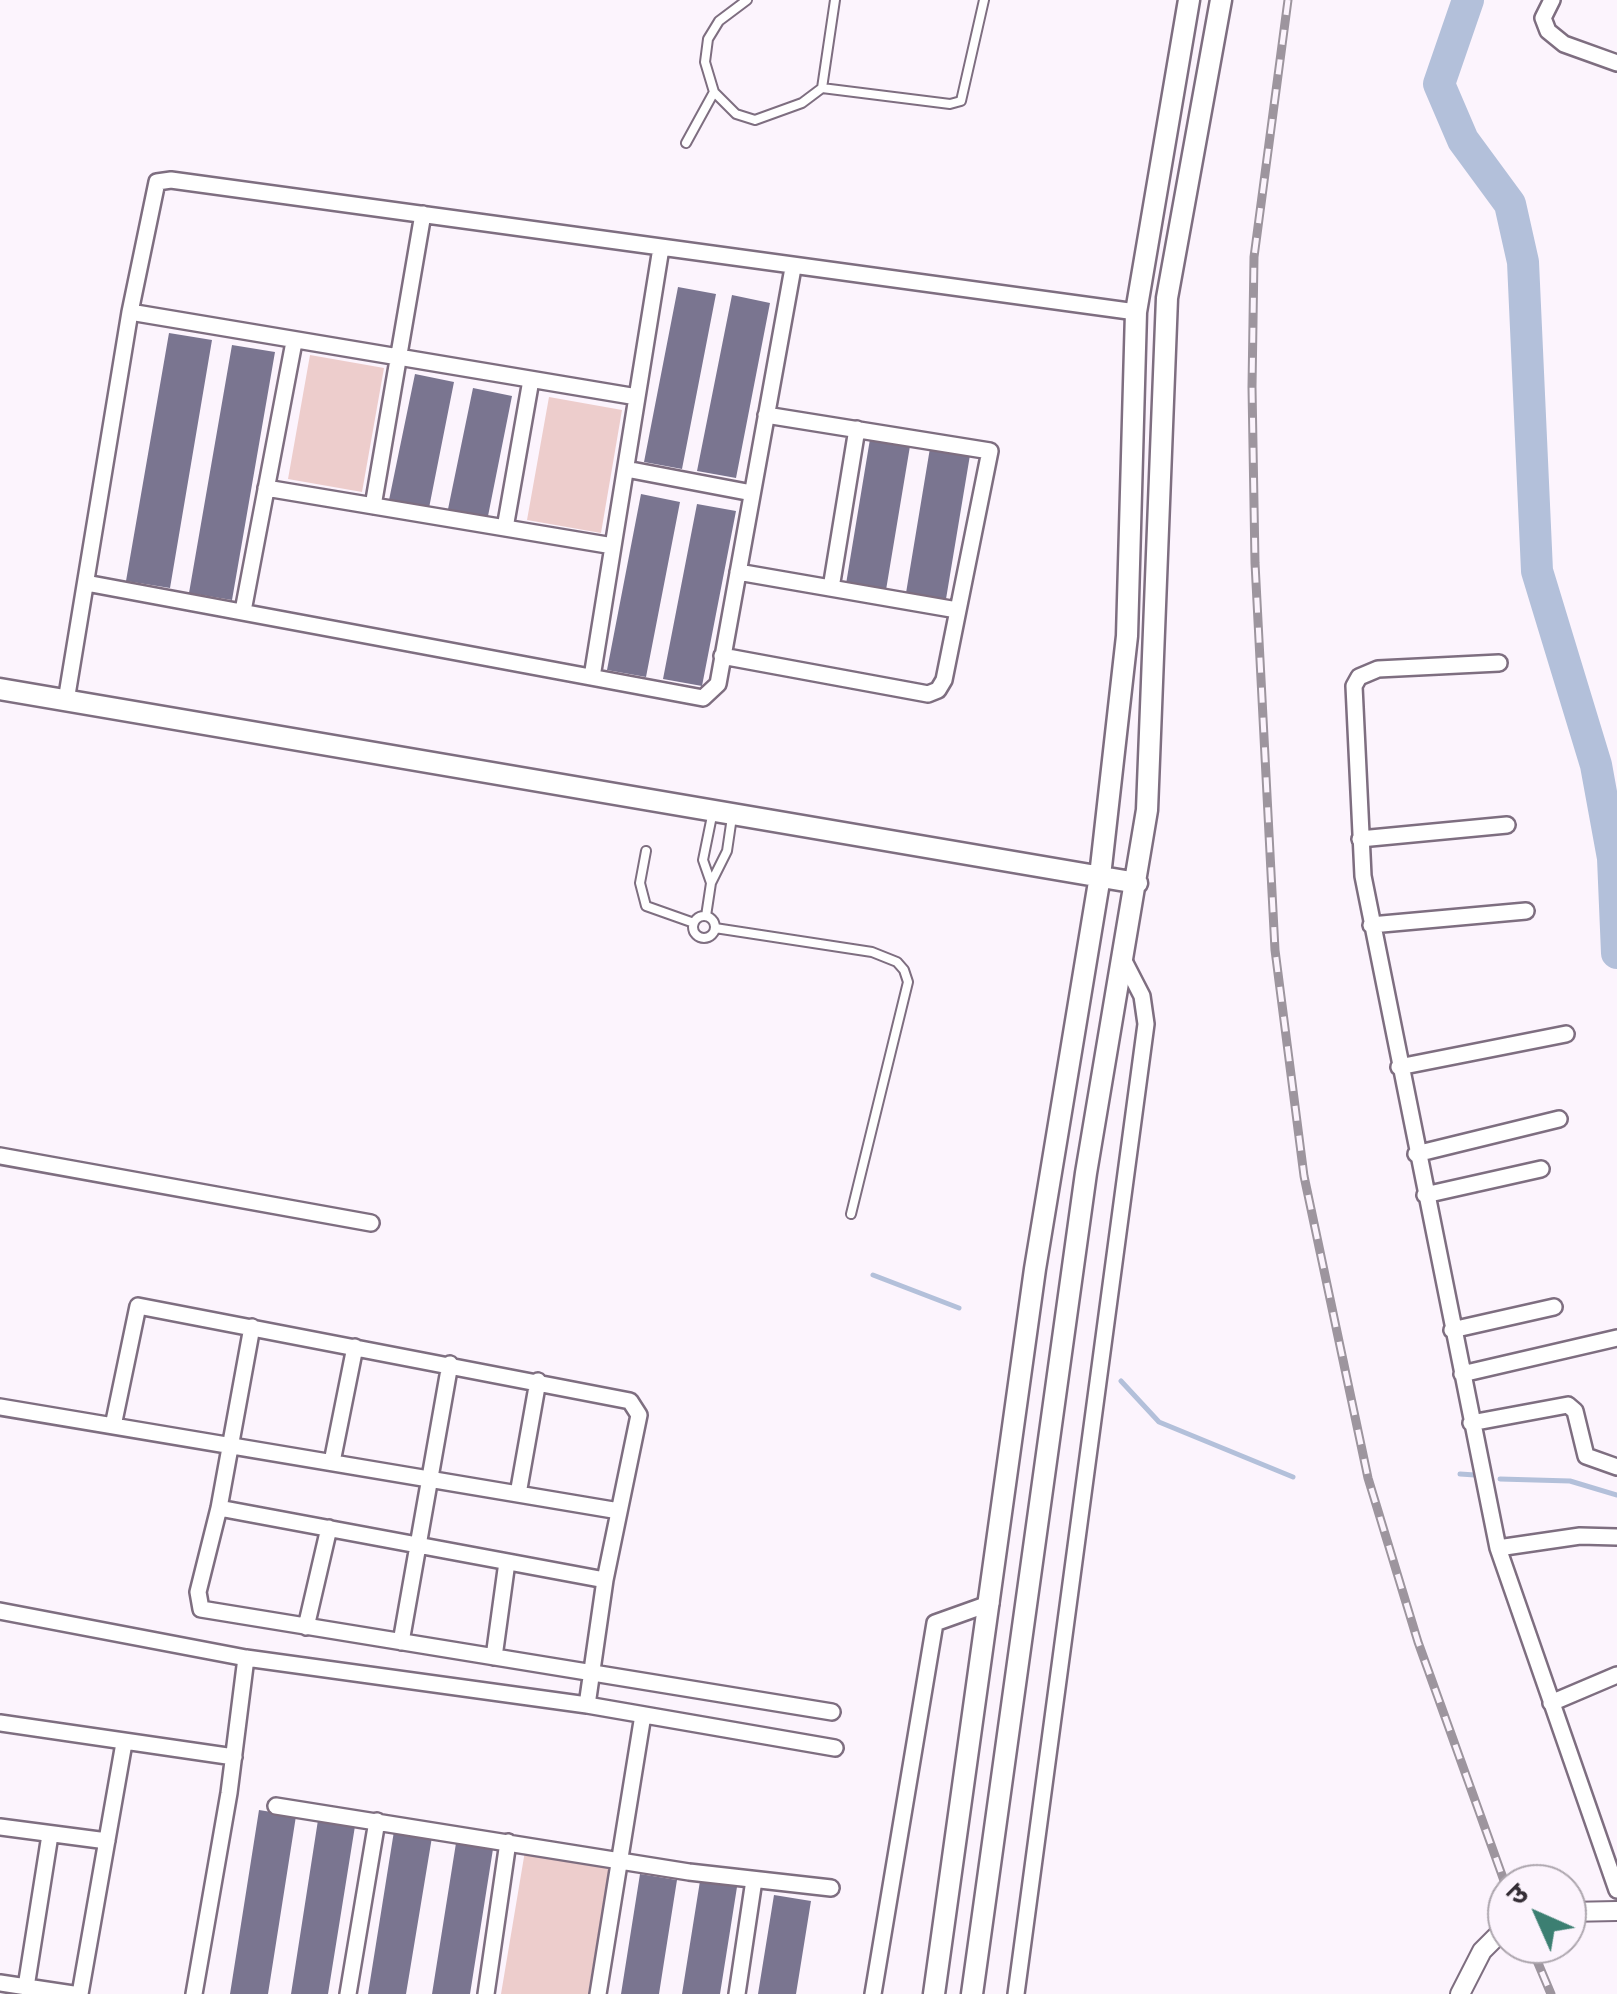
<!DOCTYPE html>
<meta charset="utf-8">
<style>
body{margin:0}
#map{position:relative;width:1617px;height:1994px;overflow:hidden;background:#fcf4fd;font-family:"PT Sans","Noto Sans Devanagari",sans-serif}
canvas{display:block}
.north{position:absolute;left:1487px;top:1864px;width:100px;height:100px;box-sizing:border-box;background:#fcf4fd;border:2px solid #aca5ad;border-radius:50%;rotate:315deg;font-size:28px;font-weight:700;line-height:40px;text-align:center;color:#352e36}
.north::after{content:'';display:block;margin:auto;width:35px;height:45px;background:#3c7f72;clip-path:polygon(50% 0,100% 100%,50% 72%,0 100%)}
</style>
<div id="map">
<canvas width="1617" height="1994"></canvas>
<div class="north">उ</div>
</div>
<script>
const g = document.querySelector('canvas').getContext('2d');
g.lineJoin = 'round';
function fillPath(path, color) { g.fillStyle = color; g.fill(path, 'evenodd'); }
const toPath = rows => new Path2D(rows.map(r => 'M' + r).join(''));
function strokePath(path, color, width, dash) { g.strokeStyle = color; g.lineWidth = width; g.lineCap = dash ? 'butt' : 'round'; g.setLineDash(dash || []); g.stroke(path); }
const green = toPath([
 [310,355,384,368,362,492,288,479],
 [549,397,622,410,601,533,527,520],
 [525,1851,610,1865,588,1994,501,1994]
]);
const stream = toPath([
 [873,1275,959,1308],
 [1121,1381,1159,1422,1293,1477],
 [1460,1474,1475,1475],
 [1500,1479,1570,1481,1617,1495]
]);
const river = toPath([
 [1468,0,1439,84,1463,140,1510,204,1523,262,1537,571,1596,765,1613,858,1617,953]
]);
const building = toPath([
 [678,287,716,294,682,469,644,462],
 [732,295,770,303,736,478,697,471],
 [169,333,212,340,170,588,126,581],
 [232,345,275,352,232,600,189,593],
 [415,374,454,382,429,508,389,500],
 [473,388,512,396,487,521,447,514],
 [870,439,910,446,886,590,846,584],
 [930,448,970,455,946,599,906,593],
 [641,494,680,502,646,677,607,670],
 [697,504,736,511,702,686,663,679],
 [259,1810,296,1816,268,1994,230,1994],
 [318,1820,355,1826,328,1994,291,1994],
 [394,1831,432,1837,406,1994,368,1994],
 [456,1843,493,1849,470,1994,432,1994],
 [640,1874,677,1880,664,1962,659,1994,621,1994],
 [700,1881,737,1887,720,1994,682,1994],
 [774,1895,811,1901,796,1994,758,1994]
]);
const service = toPath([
 [747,0,719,21,708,39,705,62,714,92,736,114,755,120,802,103,822,88,835,0],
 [822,88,950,104,961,101,984,0],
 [686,143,714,92],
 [646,851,640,883,646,906,694,923],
 [711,883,703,860,713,811],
 [706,916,711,883,727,851,732,817],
 '693 927a11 11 0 1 1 22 0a11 11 0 1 1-22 0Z',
 [715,928,872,952,897,962,904,970,908,982,851,1214]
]);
const minor = toPath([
 [1552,0,1543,18,1548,31,1564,44,1617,63],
 [130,312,637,397],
 [626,469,752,493],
 [266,488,613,546],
 [373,506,423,214],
 [505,528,531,380],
 [738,572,957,610],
 [86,583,703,698,718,684,793,268],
 [831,588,857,429],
 [243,611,294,342],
 [722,656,928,694,938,690,944,680,990,451,766,415],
 [1499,663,1378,669,1359,677,1354,686,1363,876,1498,1548,1617,1890],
 [592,677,661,248],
 [66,701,130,312,157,182,171,180,1136,312],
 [1360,839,1507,825],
 [1371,925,1526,911],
 [1399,1067,1566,1034],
 [1416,1154,1559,1119],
 [0,1156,371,1223],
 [1425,1195,1541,1169],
 [252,1327,219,1508,198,1592,201,1609,832,1712],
 [1452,1330,1554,1307],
 [1462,1374,1617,1338],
 [0,1407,619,1511],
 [1471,1423,1568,1405,1575,1411,1586,1456,1617,1467],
 [113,1426,138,1306,630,1401,639,1415,605,1580,587,1705],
 [332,1462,355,1347],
 [518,1494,538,1381],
 [219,1508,605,1580],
 [1498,1548,1580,1536,1617,1537],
 [0,1611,246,1658,587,1705,835,1748],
 [306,1627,329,1528],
 [401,1642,450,1364],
 [494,1657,507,1562],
 [1551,1703,1617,1675],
 [0,1723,234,1757],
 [276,1806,689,1872,831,1888],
 [0,1827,107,1841],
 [0,1983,73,1994],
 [26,1987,50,1835],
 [80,1994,124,1743],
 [194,1994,229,1793,246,1658],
 [348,1994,377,1821],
 [486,1994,508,1842],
 [598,1994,643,1715],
 [737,1994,754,1880],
 [873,1994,935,1623,991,1603],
 [1016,1994,1146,1024,1142,996,1124,961]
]);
const tertiary = toPath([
 [1567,1912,1617,1911],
 [1460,1994,1482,1951,1507,1926]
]);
const secondary = toPath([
 [0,689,1137,883],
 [934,1994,1035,1269,1100,876,1127,636,1136,312,1189,0],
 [972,1994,1086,1173,1147,810,1167,298,1221,0]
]);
const rail = toPath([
 [1288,0,1254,257,1252,387,1255,563,1275,950,1304,1176,1368,1478,1418,1642,1507,1889],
 [1530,1944,1551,1994]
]);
fillPath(green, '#edcdcc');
strokePath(stream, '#b3c0da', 5);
strokePath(river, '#b3c0da', 32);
fillPath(building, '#7a7590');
strokePath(service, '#7e6e80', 12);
strokePath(minor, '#7e6e80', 20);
strokePath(tertiary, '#7e6e80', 22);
strokePath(secondary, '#7e6e80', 25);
strokePath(service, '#fff', 8);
strokePath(minor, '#fff', 15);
strokePath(tertiary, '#fff', 18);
strokePath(secondary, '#fff', 20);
strokePath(rail, '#9d959e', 9);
strokePath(rail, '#fcf4fd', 5, [15]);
</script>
